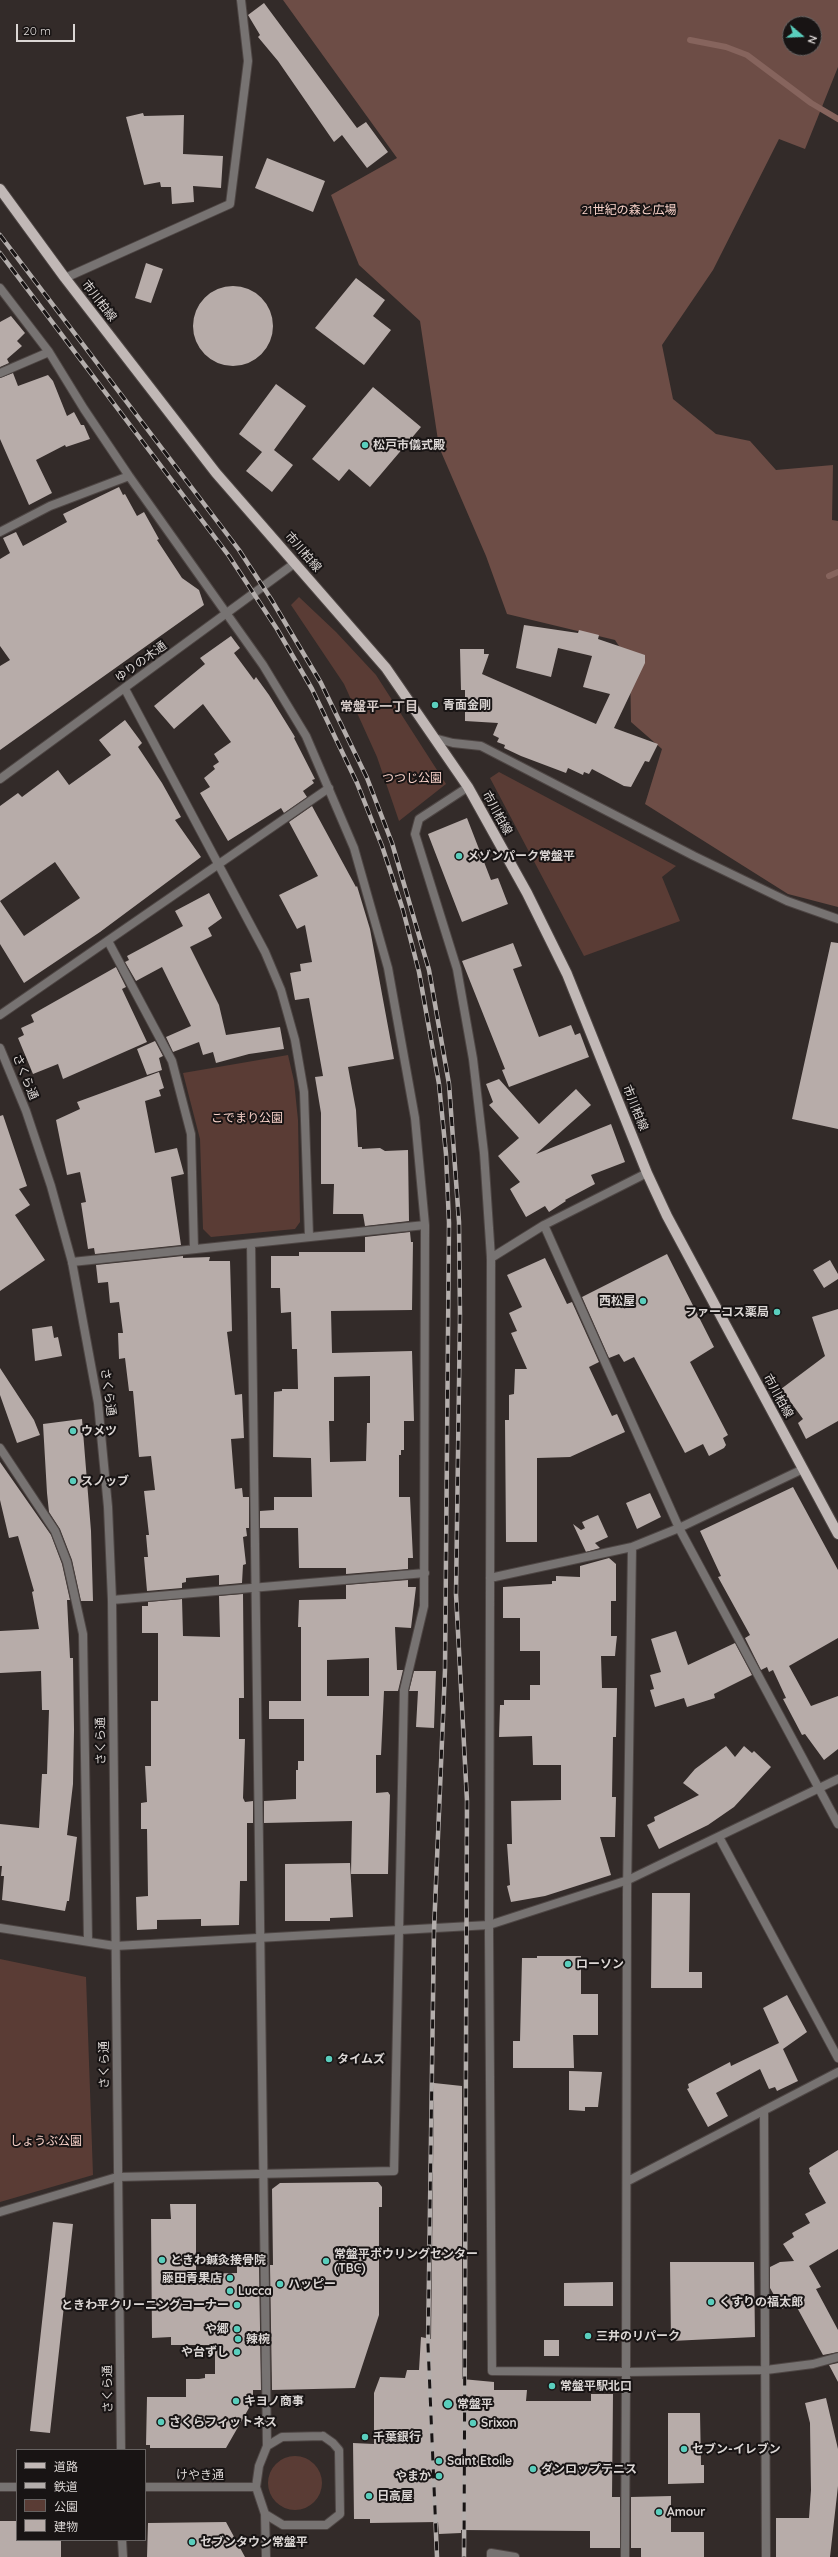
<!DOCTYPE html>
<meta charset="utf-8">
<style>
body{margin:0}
#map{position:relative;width:838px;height:2557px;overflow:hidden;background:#332b29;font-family:Quicksand,"Noto Sans JP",sans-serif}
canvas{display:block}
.legend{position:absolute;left:16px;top:2449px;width:130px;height:92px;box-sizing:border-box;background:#181414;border:1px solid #666261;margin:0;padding:5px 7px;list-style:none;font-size:12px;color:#dbd6d4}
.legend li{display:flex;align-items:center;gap:8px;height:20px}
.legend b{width:20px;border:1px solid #666261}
.north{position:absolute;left:782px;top:16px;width:40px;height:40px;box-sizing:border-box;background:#181414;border:1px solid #666261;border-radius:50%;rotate:109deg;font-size:11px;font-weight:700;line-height:16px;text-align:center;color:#dbd6d4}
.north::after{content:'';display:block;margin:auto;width:14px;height:18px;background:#5acebd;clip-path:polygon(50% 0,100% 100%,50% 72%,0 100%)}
.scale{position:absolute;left:16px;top:24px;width:59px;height:18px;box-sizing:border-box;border:2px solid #dbd6d4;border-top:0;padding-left:5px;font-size:12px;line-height:14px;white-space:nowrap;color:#dbd6d4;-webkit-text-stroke:3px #181414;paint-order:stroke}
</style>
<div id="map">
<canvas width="838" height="2557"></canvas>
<ul class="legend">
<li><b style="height:5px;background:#c1b8b6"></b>道路</li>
<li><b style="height:5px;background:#b4aeac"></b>鉄道</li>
<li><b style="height:11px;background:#5a3c35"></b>公園</li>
<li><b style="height:11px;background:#b7aca9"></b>建物</li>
</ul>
<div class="north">N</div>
<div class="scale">20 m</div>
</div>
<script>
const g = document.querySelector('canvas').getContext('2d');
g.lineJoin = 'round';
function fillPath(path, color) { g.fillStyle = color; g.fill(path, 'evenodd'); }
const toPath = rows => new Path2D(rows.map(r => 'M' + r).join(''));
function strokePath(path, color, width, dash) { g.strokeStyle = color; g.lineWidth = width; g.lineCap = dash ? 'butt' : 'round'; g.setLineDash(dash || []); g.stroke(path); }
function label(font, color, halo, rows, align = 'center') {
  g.font = font + ' Quicksand,"Noto Sans JP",sans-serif'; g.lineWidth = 4; g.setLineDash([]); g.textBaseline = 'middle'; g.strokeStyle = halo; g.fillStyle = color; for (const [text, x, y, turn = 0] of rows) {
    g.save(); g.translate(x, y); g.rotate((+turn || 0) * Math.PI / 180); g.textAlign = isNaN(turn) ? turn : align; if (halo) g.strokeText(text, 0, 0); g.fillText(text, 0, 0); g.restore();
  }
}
const green = toPath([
 [299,597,336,632,376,675,446,784,399,821,377,757,344,684,291,605],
 [499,772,676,866,662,877,680,921,584,956,490,778],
 [288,1055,294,1081,298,1120,300,1222,295,1229,211,1237,203,1229,200,1139,183,1073],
 [0,1959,86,1977,93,2175,0,2202],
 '268 2483a27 27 0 1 1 54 0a27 27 0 1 1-54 0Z'
]);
const forest = toPath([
 [283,0,838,0,838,67,805,149,779,139,713,270,662,345,673,399,716,434,750,441,776,470,833,465,832,520,838,521,838,907,788,894,645,804,662,749,631,722,630,663,615,640,507,614,486,556,439,447,420,321,359,265,331,195,397,158],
 [790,24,814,24,814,48,790,48]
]);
const stream = toPath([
 [690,40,726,47,747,55,811,103,838,119],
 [829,576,838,572]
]);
const building = toPath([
 [264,3,357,128,366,122,388,152,367,168,342,135,334,142,278,61,258,37,260,35,248,15],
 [143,113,144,116,184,115,183,154,223,156,221,188,193,186,194,202,172,204,171,187,161,187,160,182,144,185,126,117],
 [267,158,325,181,313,212,255,188],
 [146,263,163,269,151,303,135,298],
 [356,278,385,300,373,316,391,330,364,365,315,328],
 '193 326a40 40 0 1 1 80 0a40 40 0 1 1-80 0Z',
 [11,316,25,333,17,341,22,346,7,359,9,363,0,367,0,322],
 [13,373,18,386,48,375,53,381,67,416,74,412,81,425,84,425,90,439,66,447,65,445,36,460,52,493,29,505,0,439,0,378],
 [276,384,306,406,274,450,293,465,272,492,246,471,262,452,239,434],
 [373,387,421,427,370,487,349,469,339,481,312,459],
 [119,487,123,495,125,494,137,516,144,512,159,539,157,540,182,578,199,590,204,605,0,750,0,666,10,660,0,646,0,559,10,553,3,538,16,532,23,546,67,522,63,514],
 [524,625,578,633,579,630,599,635,598,639,645,655,645,663,614,728,658,744,649,762,645,761,631,787,624,786,592,769,589,774,584,772,583,775,568,768,566,773,521,756,504,748,505,745,497,742,499,738,493,735,498,723,465,721,465,690,461,690,460,649,484,649,484,654,489,654,482,674,596,724,610,694,583,687,592,656,558,648,551,677,516,668],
 [231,636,240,648,234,653,254,680,256,677,269,695,295,737,294,738,315,779,312,780,314,783,303,791,307,797,284,813,281,808,228,841,200,793,210,787,204,778,215,769,213,766,219,762,214,754,231,742,203,704,174,729,154,706,205,664,200,658],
 [125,720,142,743,138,747,162,783,181,817,175,820,201,857,100,932,24,983,0,944,0,806,18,793,22,797,58,770,69,785,111,755,99,740],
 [55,862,80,898,24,936,0,901],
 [312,806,356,887,357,886,370,929,394,1059,348,1067,356,1110,358,1147,362,1147,362,1149,380,1148,385,1151,408,1150,409,1221,365,1226,363,1214,333,1214,334,1184,321,1184,321,1113,315,1077,323,1076,309,998,295,1000,290,973,301,971,300,964,312,962,305,925,297,929,279,895,318,876,289,822],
 [467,818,491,880,498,878,508,904,462,922,428,834],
 [209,893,222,918,208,928,212,936,190,947,219,1005,226,1035,280,1027,284,1049,249,1054,216,1063,213,1052,203,1055,199,1042,173,1052,166,1037,191,1026,162,967,136,981,125,962,129,960,127,956,183,926,175,911],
 [831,942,838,943,838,1129,792,1119],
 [513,943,522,966,513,969,539,1037,571,1025,575,1035,580,1033,589,1057,509,1087,502,1070,505,1069,462,961],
 [116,967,126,987,122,989,147,1042,63,1079,58,1064,33,1074,18,1038,24,1035,21,1028,34,1022,31,1015],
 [155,1041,163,1056,159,1058,162,1070,147,1075,137,1049],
 [159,1072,164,1088,159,1090,161,1096,145,1101,155,1153,177,1148,184,1174,171,1177,181,1245,95,1254,94,1248,88,1249,81,1203,86,1202,80,1172,67,1175,56,1120,80,1109,77,1102],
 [499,1079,539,1124,576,1089,591,1105,536,1154,611,1124,625,1162,591,1175,595,1184,565,1200,566,1201,549,1212,545,1206,526,1217,510,1189,520,1182,498,1156,519,1138,489,1105,493,1102,486,1084],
 [3,1115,27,1186,19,1189,30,1205,15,1215,45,1260,0,1291,0,1116],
 [410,1232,411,1242,413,1242,412,1310,331,1311,332,1353,412,1351,414,1421,404,1421,404,1450,401,1450,401,1455,399,1455,399,1497,410,1497,413,1558,408,1558,408,1569,346,1574,346,1568,299,1568,298,1528,260,1528,260,1511,274,1510,274,1497,312,1497,311,1458,273,1457,274,1392,282,1391,282,1389,298,1389,297,1349,292,1349,291,1312,281,1313,280,1288,271,1288,271,1256,299,1256,299,1252,365,1252,365,1237],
 [370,1376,370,1423,367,1423,366,1461,330,1462,329,1421,334,1421,334,1377],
 [667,1254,714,1347,690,1362,728,1435,723,1438,726,1445,724,1448,709,1456,703,1444,685,1453,634,1357,624,1362,619,1354,609,1358,582,1297],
 [183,1256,183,1258,210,1257,209,1261,230,1261,232,1331,227,1332,235,1395,242,1394,244,1438,231,1439,235,1489,242,1488,243,1497,249,1497,249,1528,246,1528,247,1536,243,1537,246,1564,243,1565,242,1583,219,1585,219,1575,186,1578,186,1582,182,1583,182,1588,147,1591,144,1557,148,1557,146,1535,149,1535,144,1491,155,1490,151,1456,139,1457,133,1391,129,1391,125,1358,119,1359,118,1333,123,1333,119,1302,110,1303,108,1282,98,1283,96,1265],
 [545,1258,567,1304,572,1302,599,1362,589,1367,612,1416,617,1414,625,1432,570,1457,537,1458,537,1542,506,1542,505,1420,509,1420,509,1395,514,1394,515,1369,527,1369,511,1333,517,1331,509,1313,522,1307,507,1275],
 [830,1260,838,1274,838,1279,824,1288,813,1270],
 [838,1309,838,1421,806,1439,798,1423,803,1419,781,1389,825,1356,812,1317],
 [52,1326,54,1338,58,1337,62,1356,35,1361,32,1329],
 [0,1368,34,1420,40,1435,17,1443,0,1395],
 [82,1419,91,1531,93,1601,81,1601,72,1560,60,1529,49,1512,47,1493,43,1424],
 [0,1462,51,1535,62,1564,70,1600,67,1600,70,1658,73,1658,74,1730,73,1784,67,1835,77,1837,69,1901,67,1901,65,1911,2,1900,4,1876,1,1876,2,1866,0,1866,0,1824,39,1828,42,1774,47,1774,49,1710,42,1710,41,1671,0,1673,0,1631,39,1629,32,1592,34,1591,18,1536,9,1538,0,1500],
 [793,1487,838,1570,838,1638,789,1666,811,1706,838,1696,838,1749,824,1760,805,1734,802,1735,783,1699,786,1698,773,1670,769,1672,767,1667,761,1670,745,1638,750,1635,718,1577,721,1576,700,1531],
 [650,1493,661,1517,637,1529,626,1503],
 [598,1515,608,1537,595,1543,600,1548,586,1552,573,1524,581,1530,585,1528,582,1522],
 [609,1558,616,1564,616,1601,611,1601,611,1636,617,1636,616,1645,615,1656,601,1656,602,1688,617,1688,616,1737,613,1737,612,1797,616,1797,615,1837,600,1837,611,1875,545,1896,511,1902,507,1886,510,1885,507,1844,512,1844,511,1801,561,1800,561,1765,533,1765,532,1736,499,1737,500,1705,504,1705,504,1700,530,1700,530,1685,540,1685,540,1651,520,1651,520,1618,503,1618,503,1587,552,1584,552,1581,556,1581,556,1576,580,1577,580,1566],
 [408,1580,408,1587,416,1587,411,1628,395,1627,397,1670,403,1670,398,1691,384,1691,381,1755,376,1755,376,1793,388,1792,390,1795,388,1874,351,1874,352,1821,264,1823,264,1801,296,1799,296,1770,298,1770,298,1761,304,1761,304,1719,269,1719,269,1701,301,1701,301,1627,298,1627,299,1600,346,1599,346,1585],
 [369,1658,369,1696,327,1696,327,1660],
 [243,1594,244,1698,239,1698,239,1739,245,1739,243,1798,245,1802,253,1801,253,1823,247,1823,247,1881,240,1881,239,1925,201,1926,201,1919,157,1920,157,1929,137,1930,136,1897,148,1896,147,1829,141,1829,141,1803,147,1802,145,1766,151,1766,151,1701,158,1701,158,1633,142,1633,142,1606,148,1606,148,1602,182,1599,183,1636,220,1637,219,1596],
 [676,1631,688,1665,735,1643,752,1675,714,1694,715,1698,687,1707,684,1698,655,1707,650,1690,654,1689,650,1675,661,1672,651,1639],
 [414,1671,436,1671,434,1728,416,1727,418,1691,409,1691],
 [726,1746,735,1757,744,1746,752,1753,754,1751,771,1767,734,1807,708,1825,659,1849,647,1825,655,1821,654,1817,699,1795,683,1783,695,1769],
 [350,1863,353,1917,330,1918,330,1921,285,1921,285,1864],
 [652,1893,690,1893,689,1972,702,1972,702,1988,651,1988],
 [537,1956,581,1956,581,1994,598,1994,598,2035,573,2035,574,2068,513,2068,513,2041,520,2041,522,1958,537,1958],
 [787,1995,807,2032,783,2049,798,2081,777,2091,775,2087,769,2089,760,2069,716,2093,728,2116,708,2127,687,2089,689,2088,688,2084,730,2062,731,2066,779,2043,763,2008],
 [569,2071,602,2072,598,2107,585,2107,585,2111,569,2110],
 [434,2083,462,2086,462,2379,494,2382,494,2390,527,2390,526,2401,591,2401,591,2394,613,2394,612,2497,620,2497,620,2548,590,2548,590,2531,461,2530,461,2533,439,2534,438,2522,370,2523,370,2519,354,2519,353,2443,374,2444,374,2393,380,2377,405,2378,407,2370,419,2370,421,2337,431,2339],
 [838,2150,838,2249,809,2266,821,2287,816,2289,838,2330,838,2352,823,2355,794,2302,782,2309,770,2288,770,2267,780,2262,794,2261,783,2244,794,2237,792,2233,810,2223,805,2214,826,2203,809,2173,810,2172,809,2168],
 [378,2182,382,2187,382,2207,379,2207,379,2315,355,2388,272,2390,270,2265,273,2265,272,2189,280,2183],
 [170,2204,196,2204,196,2274,237,2273,237,2265,259,2265,261,2390,253,2390,253,2401,226,2448,150,2448,150,2445,146,2445,147,2397,186,2397,186,2379,199,2379,205,2378,205,2374,215,2374,215,2345,171,2345,171,2337,152,2338,151,2219,171,2219],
 [53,2222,73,2224,50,2433,30,2431],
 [670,2262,754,2262,755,2337,671,2341],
 [613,2282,613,2306,564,2306,564,2283],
 [544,2340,559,2340,559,2356,544,2356],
 [838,2363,838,2382,829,2365],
 [826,2398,838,2449,838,2486,830,2557,776,2557,776,2518,809,2518,811,2490,810,2423,805,2403],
 [668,2413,700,2413,701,2465,704,2465,704,2483,668,2484],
 [671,2496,671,2532,704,2532,704,2557,641,2557,641,2548,631,2548,631,2497],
 [0,2521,17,2521,17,2540,61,2540,61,2557,0,2557],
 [226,2522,245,2557,147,2557,148,2523]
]);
const minor = toPath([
 [65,278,230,204,248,61,241,0],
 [0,288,49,352,84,409,129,476,263,665,306,736,354,848,388,968,415,1118,425,1225,424,1606,404,1690,394,2171,117,2177,0,2212],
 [0,373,49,352],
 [0,532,50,506,129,476],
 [125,689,265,952,281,990,295,1040,304,1092,309,1236],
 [434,738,453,743,481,746,694,856,787,901,838,919],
 [468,787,419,819,415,834,457,969,473,1059,484,1153,491,1258,489,1934,492,2371,626,2372,627,1894,632,1547],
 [108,941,172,1061,191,1134,194,1249],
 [0,1015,329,788],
 [544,1225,679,1528,838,1824],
 [251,1244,267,2446],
 [491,1258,544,1225,647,1173],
 [72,1262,425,1225],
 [0,1448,55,1531,67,1562,83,1634,88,1941],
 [490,1578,632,1547,679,1528,803,1469],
 [112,1600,425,1573],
 [719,1837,838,2058],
 [764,2112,766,2557],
 [628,2181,838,2072],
 [323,2436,333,2443,339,2450,340,2514,326,2525,283,2525,265,2514,256,2487,259,2466,267,2446,282,2437,323,2436],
 [265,2514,266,2557],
 [491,2557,491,2553,515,2557]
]);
const tertiary = toPath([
 [0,779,295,563],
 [0,1048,26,1111,51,1186,72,1262,98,1403,108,1507,112,1600,121,2450],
 [0,1928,115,1946,489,1925,628,1880,838,1779],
 [0,2487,17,2487],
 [145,2487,256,2487],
 [122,2540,123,2557],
 [625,2557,626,2372,766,2370,813,2364,838,2357]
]);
const primary = toPath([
 [0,189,65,278,216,473,386,668,468,787,527,893,567,974,647,1173,667,1216,838,1534]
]);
const rail = toPath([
 [0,235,239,550,271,599,321,683,367,778,392,843,429,970,449,1084,459,1222,460,1316,456,1594,467,1801,464,2557],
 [0,253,229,556,277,629,312,689,357,783,382,846,403,910,419,972,439,1084,446,1154,449,1223,445,1670,434,1930,428,2345,437,2557]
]);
const markers = [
 [365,445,4,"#5acebd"],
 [435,705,4,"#5acebd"],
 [459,856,4,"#5acebd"],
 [643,1301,4,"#5acebd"],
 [777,1312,4,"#5acebd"],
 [73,1431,4,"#5acebd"],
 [73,1481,4,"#5acebd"],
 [568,1964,4,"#5acebd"],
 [329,2059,4,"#5acebd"],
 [162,2260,4,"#5acebd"],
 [326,2261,4,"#5acebd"],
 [230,2278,4,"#5acebd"],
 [280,2284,4,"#5acebd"],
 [230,2291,4,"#5acebd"],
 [711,2302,4,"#5acebd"],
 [237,2305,4,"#5acebd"],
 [237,2329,4,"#5acebd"],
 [588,2336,4,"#5acebd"],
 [238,2339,4,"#5acebd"],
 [237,2352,4,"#5acebd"],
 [552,2386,4,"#5acebd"],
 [236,2401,4,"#5acebd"],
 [448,2404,5,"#5acebd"],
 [161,2422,4,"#5acebd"],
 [473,2423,4,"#5acebd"],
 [365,2437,4,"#5acebd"],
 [684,2449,4,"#5acebd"],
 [439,2461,4,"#5acebd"],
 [533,2469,4,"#5acebd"],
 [439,2476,4,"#5acebd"],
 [369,2496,4,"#5acebd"],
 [659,2512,4,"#5acebd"],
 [192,2542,4,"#5acebd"]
];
const parkNames = [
 ["21世紀の森と広場",629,210],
 ["つつじ公園",412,778],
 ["こでまり公園",247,1118],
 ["しょうぶ公園",46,2141]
];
const streetNames = [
 ["市川柏線",99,301,52],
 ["市川柏線",303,552,49],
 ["ゆりの木通",141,662,-36],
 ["市川柏線",497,813,61],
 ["さくら通",25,1077,68],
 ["市川柏線",635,1108,68],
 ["さくら通",108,1392,82],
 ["市川柏線",778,1396,61],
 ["さくら通",101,1741,-91],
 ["さくら通",104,2065,-90],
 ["さくら通",108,2389,-91],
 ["けやき通",200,2475]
];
const poiNames = [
 ["松戸市儀式殿",373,445],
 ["青面金剛",443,705],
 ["メゾンパーク常盤平",467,856],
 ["西松屋",635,1301,"right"],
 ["ファーコス薬局",769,1312,"right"],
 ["ウメツ",81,1431],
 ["スノッブ",81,1481],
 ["ローソン",576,1964],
 ["タイムズ",337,2059],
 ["常盤平ボウリングセンター",334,2254],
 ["(TBC)",334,2268],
 ["ときわ鍼灸接骨院",170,2260],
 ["藤田青果店",222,2278,"right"],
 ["ハッピー",288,2284],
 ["Lucca",238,2291],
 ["くすりの福太郎",719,2302],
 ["ときわ平クリーニングコーナー",229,2305,"right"],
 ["や郷",229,2329,"right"],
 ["三井のリパーク",596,2336],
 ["辣椀",246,2339],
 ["や台ずし",229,2352,"right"],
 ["常盤平駅北口",560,2386],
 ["キヨノ商事",244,2401],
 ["常盤平",457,2404],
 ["さくらフィットネス",169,2422],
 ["Srixon",481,2423],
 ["千葉銀行",373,2437],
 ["セブン-イレブン",692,2449],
 ["Saint Etoile",447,2461],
 ["ダンロップテニス",541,2469],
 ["やまか",431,2476,"right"],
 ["日高屋",377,2496],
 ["Amour",667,2512],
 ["セブンタウン常盤平",200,2542]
];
const neighbourhoodNames = [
 ["常盤平一丁目",379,707]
];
fillPath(green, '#5a3c35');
fillPath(forest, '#6d4d46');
strokePath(stream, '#86645d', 6);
fillPath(building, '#b7aca9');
strokePath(minor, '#4e4644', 10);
strokePath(tertiary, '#4e4644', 10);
strokePath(primary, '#4e4644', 12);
strokePath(minor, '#777372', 8);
strokePath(tertiary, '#777372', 8);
strokePath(primary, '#c1b8b6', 10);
strokePath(rail, '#b4aeac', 4.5);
strokePath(rail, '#181414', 3, [9]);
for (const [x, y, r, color] of markers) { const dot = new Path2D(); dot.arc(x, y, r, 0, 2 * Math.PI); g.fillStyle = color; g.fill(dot); strokePath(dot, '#181414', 1.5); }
label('12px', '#f8d2c9', '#181414', parkNames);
label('12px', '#dbd6d4', '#181414', streetNames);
label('bold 12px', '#dbd6d4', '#181414', poiNames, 'left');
label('bold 13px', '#d5cac7', '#181414', neighbourhoodNames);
</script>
